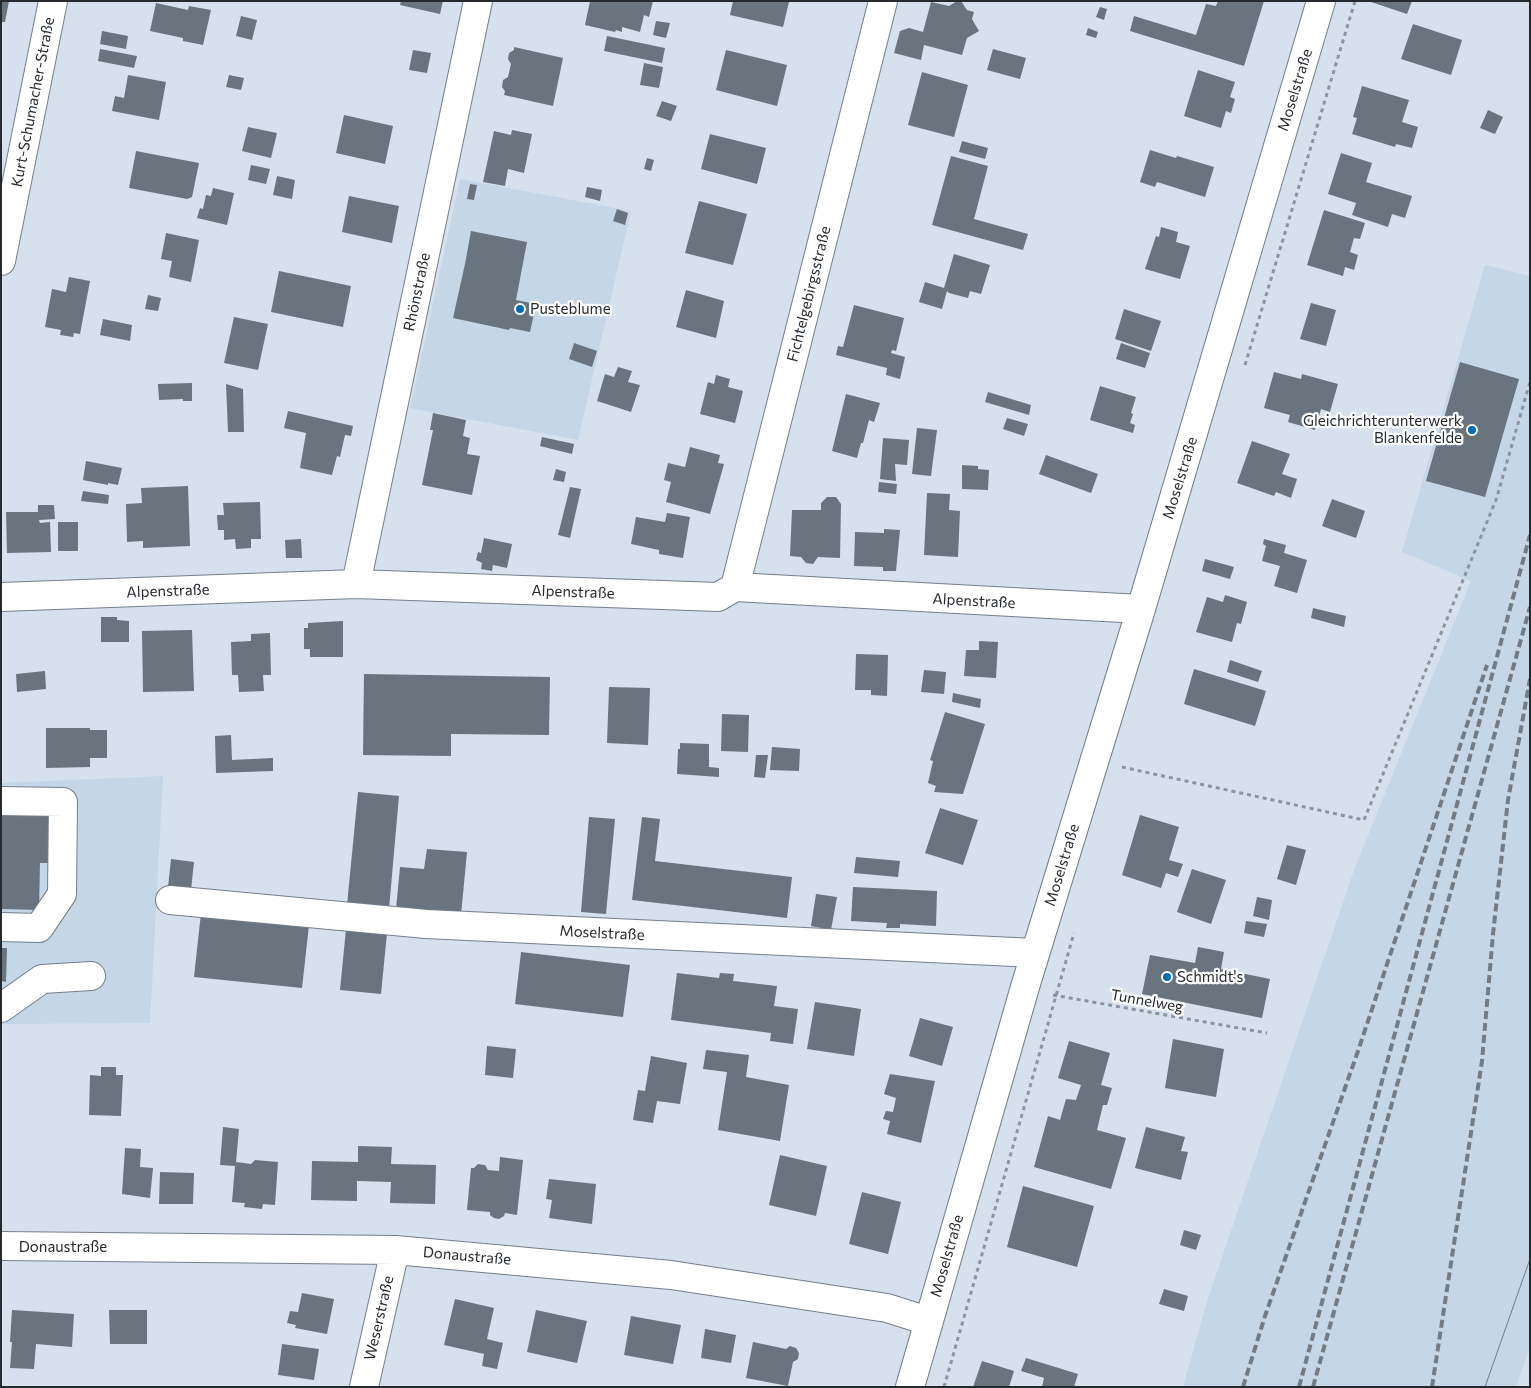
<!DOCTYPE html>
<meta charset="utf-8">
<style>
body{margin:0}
#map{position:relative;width:1531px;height:1388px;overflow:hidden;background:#d6e1ed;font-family:Commissioner,sans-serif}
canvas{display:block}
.frame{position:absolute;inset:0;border:2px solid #262a2e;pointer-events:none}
</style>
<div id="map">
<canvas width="1531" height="1388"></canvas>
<div class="frame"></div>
</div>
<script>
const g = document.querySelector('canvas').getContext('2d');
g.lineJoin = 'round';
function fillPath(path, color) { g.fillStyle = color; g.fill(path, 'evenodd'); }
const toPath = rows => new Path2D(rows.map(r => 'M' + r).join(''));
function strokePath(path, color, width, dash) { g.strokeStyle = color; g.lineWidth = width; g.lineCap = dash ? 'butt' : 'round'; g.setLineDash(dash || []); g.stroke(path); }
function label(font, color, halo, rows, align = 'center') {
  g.font = font + ' Commissioner,sans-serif'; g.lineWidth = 4.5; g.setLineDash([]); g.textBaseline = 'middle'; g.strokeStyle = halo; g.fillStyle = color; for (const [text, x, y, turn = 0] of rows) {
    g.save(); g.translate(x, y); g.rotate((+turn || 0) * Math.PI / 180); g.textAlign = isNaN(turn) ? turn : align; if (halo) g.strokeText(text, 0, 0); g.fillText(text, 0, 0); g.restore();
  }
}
const built = toPath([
 [460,179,631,211,578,440,410,408],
 [1485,265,1530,276,1530,1347,1516,1387,1183,1387,1208,1298,1354,870,1471,581,1402,552],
 [163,776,150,1023,1,1024,1,783]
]);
const building = toPath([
 [1,1,9,1,5,22,1,22],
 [401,1,443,1,440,14,400,5],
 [590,1,653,1,649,17,644,15,640,32,622,27,622,32,616,30,615,32,585,25],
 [733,1,785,1,789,2,783,27,730,15],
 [957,1,961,1,967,10,974,12,972,19,979,31,967,38,962,55,924,45,921,60,894,53,900,31,909,28,923,32,931,2,949,6],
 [1218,1,1264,1,1244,66,1130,31,1134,16,1196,35,1206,4,1216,6],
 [1368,1,1412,1,1407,14],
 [156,3,188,10,189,6,211,10,203,45,183,41,183,38,150,31],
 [1100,7,1107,9,1104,20,1096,17],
 [241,16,257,20,252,40,236,36],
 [656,21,670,23,666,38,653,35],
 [1413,24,1462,40,1451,75,1401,59],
 [1088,28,1098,32,1096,38,1086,35],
 [102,31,128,36,126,49,100,44],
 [607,36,665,48,662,63,604,51],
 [514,47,563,58,553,106,504,95,505,91,502,87,503,80,508,77,511,64,508,59,509,53,514,50],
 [100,49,137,56,134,68,98,61],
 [993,49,1026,58,1020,79,987,70],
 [413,50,431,53,427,73,409,70],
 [726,50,787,65,777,106,716,90],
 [644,63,663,67,659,88,640,85],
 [1198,70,1235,82,1230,97,1235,99,1231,113,1226,111,1221,128,1184,116],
 [922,72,968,85,954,137,908,125],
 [128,75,166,82,159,120,112,111,115,96,124,98],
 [229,75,244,78,241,90,226,87],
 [1362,86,1409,100,1402,122,1418,127,1412,148,1396,144,1395,147,1352,134,1357,118,1353,117],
 [662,101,677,106,671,121,656,116],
 [1488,110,1503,117,1495,134,1480,128],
 [344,115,393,126,385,164,336,153],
 [248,127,277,133,271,158,242,151],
 [512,130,532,134,524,173,508,169,505,186,483,182,494,131,511,135],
 [710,134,766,148,757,184,701,169],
 [962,141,988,148,985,159,959,152],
 [1150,150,1176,158,1177,156,1214,167,1205,197,1157,182,1155,187,1140,182],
 [136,151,199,163,192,197,187,199,129,188],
 [1341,153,1372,163,1366,182,1412,196,1405,218,1392,214,1388,227,1352,215,1356,203,1328,194],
 [951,156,988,166,974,219,1028,234,1023,250,932,225],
 [647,158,654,160,651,171,644,169],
 [251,165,270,169,266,184,248,180],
 [277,176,295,180,292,199,273,195],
 [470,184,477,185,474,200,467,199],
 [587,187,602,190,600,201,585,197],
 [213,188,234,193,227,225,197,218,200,208,203,209,206,195,211,196],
 [349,196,399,206,392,243,342,232],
 [699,201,747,214,733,265,685,253],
 [617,209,628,213,625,225,613,221],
 [1324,210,1365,223,1360,239,1354,238,1350,252,1358,255,1354,270,1345,267,1343,276,1307,265],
 [1161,227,1178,232,1176,242,1190,246,1180,279,1145,269,1156,236,1159,237],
 [471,231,527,242,516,300,536,304,530,332,510,328,509,330,453,318,465,264],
 [166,233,199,240,191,282,169,277,172,261,161,259],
 [954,254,990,265,981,294,970,291,968,298,949,293,947,291,942,309,919,302,925,282,944,288],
 [279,271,351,286,343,327,271,312],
 [69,277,90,281,80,334,74,333,73,337,60,335,61,330,45,327,52,289,66,292],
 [686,290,724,301,716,338,676,327],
 [148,295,161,298,158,311,145,309],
 [1311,303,1336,310,1326,346,1300,339],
 [854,305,904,318,896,351,892,350,891,353,905,357,900,379,886,375,887,368,836,355,838,346,843,347],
 [1124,309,1161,321,1151,351,1115,339],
 [234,317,268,324,258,370,224,363],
 [103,319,132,325,130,341,100,335],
 [574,343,597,351,592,367,569,359],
 [1121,343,1150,353,1145,368,1116,359],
 [1460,362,1519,379,1485,497,1426,481],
 [618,367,632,371,628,382,640,385,631,412,597,401,605,374,614,377],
 [1274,372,1301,379,1302,374,1338,384,1330,412,1321,409,1315,430,1288,422,1290,415,1264,408],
 [716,375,730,379,728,387,743,391,735,423,700,414,708,382,714,384],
 [192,383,192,401,183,401,183,399,159,400,158,384],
 [226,384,243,389,244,432,228,432],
 [1100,386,1136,397,1131,413,1133,414,1130,423,1135,425,1133,433,1090,420],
 [988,392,1031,405,1029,415,985,402],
 [846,394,880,403,874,422,869,420,863,443,861,443,857,458,832,451],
 [288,411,353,426,351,436,345,435,340,457,337,456,332,475,300,468,306,433,284,428],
 [433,413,466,420,463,436,470,438,467,454,480,456,472,495,422,485,433,430,430,430],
 [1007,418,1028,424,1024,436,1003,429],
 [917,428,937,430,931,476,912,474],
 [542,437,574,444,572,454,540,446],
 [883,438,909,440,907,465,895,464,896,481,880,479],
 [1252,441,1290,454,1282,474,1297,479,1291,498,1276,492,1274,496,1237,483],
 [690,447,720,455,718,463,724,464,710,514,666,502,671,482,664,480,668,463,685,467],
 [1046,455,1098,474,1091,493,1039,474],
 [86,461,122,468,118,485,108,483,108,485,83,480],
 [962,465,978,466,978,469,989,470,988,490,962,489],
 [556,469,566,472,564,482,553,480],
 [879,482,897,484,896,494,878,492],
 [188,486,190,546,143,548,143,541,127,542,126,504,142,503,141,488],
 [570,487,581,489,570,538,558,535],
 [83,491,109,495,108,504,81,501],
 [927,493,950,494,949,510,960,511,958,557,924,555],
 [827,497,836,497,841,504,840,558,818,557,813,564,806,563,801,557,790,556,792,510,821,510,821,503],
 [1332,499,1365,511,1356,538,1322,526],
 [260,502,261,539,251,539,251,548,236,549,235,539,224,540,224,530,218,530,217,515,224,515,223,503],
 [38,505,54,505,55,519,39,520,40,523,50,522,51,552,7,553,6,512,38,512],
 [667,513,690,517,683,558,659,554,659,550,631,544,636,517,665,522],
 [58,522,78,522,78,551,58,551],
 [884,529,900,530,896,571,883,571,883,567,854,566,855,532,884,533],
 [484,538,512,544,507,568,493,565,492,571,481,569,482,563,476,560,478,552,481,553],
 [301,539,302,558,286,558,285,540],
 [1264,539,1286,545,1284,553,1307,560,1297,593,1274,586,1280,566,1262,561,1266,546,1263,544],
 [1205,559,1234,567,1230,579,1202,571],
 [1225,595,1247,602,1241,624,1237,623,1232,642,1196,632,1207,597,1223,602],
 [1313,608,1346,616,1344,627,1311,618],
 [101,617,117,617,117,620,129,621,129,642,101,642],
 [343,621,343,657,310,657,310,649,304,649,304,628,308,628,308,623],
 [192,630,194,691,143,692,142,631],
 [270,633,271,675,263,675,264,691,239,692,238,675,232,675,231,642,251,641,251,634],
 [979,641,998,642,996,678,964,676,966,650,979,650],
 [856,654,888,655,887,696,871,695,871,690,855,690],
 [1230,660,1262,671,1258,682,1227,672],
 [1194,669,1266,691,1255,726,1184,704],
 [924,670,946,672,944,694,921,692],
 [45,671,46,689,17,692,16,674],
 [364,674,550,677,549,735,451,734,451,756,363,755],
 [609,687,650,688,648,745,607,743],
 [953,693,981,699,980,708,952,702],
 [945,712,985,724,963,794,934,792,936,786,928,783,933,761,930,760],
 [722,714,749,715,748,752,721,751],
 [46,728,90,728,90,730,107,730,107,758,90,758,90,767,46,768],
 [231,735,232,760,273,758,273,771,216,773,215,736],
 [680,743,709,744,709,767,719,768,719,777,677,774,678,749,680,749],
 [772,747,800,749,799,771,770,770],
 [756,755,768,755,765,778,754,777],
 [358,792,399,796,389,909,347,905],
 [940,808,978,820,963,865,925,853],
 [1,815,50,816,49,863,40,863,39,910,1,909],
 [1140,815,1179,827,1169,860,1183,864,1178,877,1166,873,1161,888,1122,875],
 [589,817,615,819,606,914,581,912],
 [642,817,660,819,655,861,792,877,787,918,632,900],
 [1287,845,1306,850,1296,885,1277,879],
 [427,849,467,852,461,915,396,909,400,867,424,869],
 [856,857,900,861,898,877,854,873],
 [171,859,194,862,191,890,168,887],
 [1192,869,1226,880,1211,924,1177,912],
 [853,887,937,891,936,926,900,924,900,928,886,928,887,923,851,921],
 [816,894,837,897,831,930,811,926],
 [1257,897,1272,900,1269,920,1253,916],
 [201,913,309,925,302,988,194,977],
 [1246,921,1267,924,1264,937,1244,933],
 [346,929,387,933,381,994,340,990],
 [1198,947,1224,952,1221,969,1270,979,1262,1018,1142,994,1150,955,1195,963],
 [1,948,7,948,6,982,1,981],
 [521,952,630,965,623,1017,515,1004],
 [677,973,719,978,720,973,734,974,733,981,777,986,774,1006,798,1009,793,1044,770,1041,771,1033,671,1020],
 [815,1002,861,1009,854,1056,807,1049],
 [920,1018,953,1027,942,1066,909,1056],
 [1173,1039,1224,1049,1216,1097,1165,1088],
 [1069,1041,1110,1053,1101,1085,1112,1088,1107,1105,1103,1105,1097,1130,1126,1138,1111,1189,1034,1167,1048,1116,1060,1120,1066,1099,1076,1100,1081,1085,1058,1078],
 [487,1046,516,1049,513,1078,485,1075],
 [706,1050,749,1055,746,1077,789,1085,780,1141,718,1130,727,1072,703,1069],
 [651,1056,687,1063,680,1104,657,1101,653,1123,633,1120,638,1090,645,1091],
 [101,1067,116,1067,116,1075,123,1075,121,1116,89,1115,90,1075,101,1076],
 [890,1074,935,1081,921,1143,887,1134,890,1121,883,1119,886,1111,893,1112,896,1098,884,1094],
 [223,1127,239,1129,236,1162,251,1164,255,1160,278,1162,275,1205,263,1204,262,1209,244,1207,245,1203,232,1202,235,1166,220,1165],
 [1146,1127,1185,1137,1181,1151,1188,1152,1181,1180,1135,1168],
 [358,1146,392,1147,391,1164,436,1165,435,1204,390,1203,391,1182,357,1181,357,1201,311,1200,312,1161,358,1162],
 [125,1148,141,1149,140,1167,153,1168,150,1198,122,1194],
 [780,1155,827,1166,816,1216,769,1205],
 [500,1157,523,1160,517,1215,505,1213,504,1216,499,1219,494,1218,490,1215,490,1212,467,1210,471,1168,474,1168,478,1164,485,1165,488,1170,499,1171],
 [160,1172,194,1173,193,1204,159,1204],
 [549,1179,596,1184,592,1224,549,1218,552,1200,546,1199],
 [1023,1186,1094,1206,1077,1267,1007,1247],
 [862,1192,901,1202,888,1254,849,1244],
 [1184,1230,1201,1235,1196,1250,1180,1245],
 [1164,1289,1188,1296,1184,1311,1159,1304],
 [302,1293,334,1299,327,1334,295,1328,296,1325,287,1323,290,1311,298,1312],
 [455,1299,494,1308,487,1339,503,1343,497,1369,482,1366,484,1354,444,1345],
 [12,1310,74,1314,72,1347,36,1344,34,1369,10,1368,12,1342,10,1342],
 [109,1310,147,1310,147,1344,110,1344],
 [536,1310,587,1321,577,1363,527,1352],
 [631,1316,681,1325,673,1364,624,1355],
 [705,1329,736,1335,731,1363,701,1358],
 [753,1342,786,1349,790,1346,796,1348,799,1353,798,1359,793,1362,788,1386,746,1378],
 [282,1344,319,1349,314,1380,278,1375],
 [1026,1358,1078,1374,1074,1387,1042,1387,1044,1378,1021,1371],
 [982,1361,1014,1371,1009,1387,973,1387]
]);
const path = toPath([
 [1245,365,1355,1],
 [1122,767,1364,820,1496,500,1530,382],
 [1053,995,1267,1033],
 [944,1387,1074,933]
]);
const minor = toPath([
 [1,261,53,1],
 [356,584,478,1],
 [735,587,883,1],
 [1,597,356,584,718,597,735,587,1141,609],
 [1,801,63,802,62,894,39,928,1,927],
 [170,900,426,924,1035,953],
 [1,1008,42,979,91,976],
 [1,1246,395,1250,671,1275,887,1308,928,1321],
 [364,1387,395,1250],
 [910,1387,1025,987,1141,609,1321,1]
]);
const tram = toPath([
 [1485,1387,1530,1259]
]);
const rail = toPath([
 [1243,1387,1265,1316,1358,1051,1487,665],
 [1299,1387,1530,535],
 [1313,1387,1530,607],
 [1432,1387,1482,1061,1493,934,1508,800,1530,679]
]);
const markers = [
 [520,309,5,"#006bb6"],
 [1472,430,5,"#006bb6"],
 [1167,977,5,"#006bb6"]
];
const streetNames = [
 ["Moselstraße",1295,90,-73],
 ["Kurt-Schumacher-Straße",33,102,-79],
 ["Rhönstraße",417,292,-78],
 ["Fichtelgebirgsstraße",809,294,-76],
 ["Moselstraße",1180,478,-73],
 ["Alpenstraße",168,591,-2],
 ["Alpenstraße",573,592,2],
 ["Alpenstraße",974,601,3],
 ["Moselstraße",1062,865,-73],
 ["Moselstraße",602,933,3],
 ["Tunnelweg",1147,1001,10],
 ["Donaustraße",63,1247],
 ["Donaustraße",467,1256,5],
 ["Moselstraße",947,1256,-74],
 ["Weserstraße",379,1318,-77]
];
const poiNames = [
 ["Pusteblume",530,309],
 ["Gleichrichterunterwerk",1462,421,"right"],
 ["Blankenfelde",1462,438,"right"],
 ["Schmidt's",1177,977]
];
fillPath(built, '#c5d6e6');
fillPath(building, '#69747e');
strokePath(minor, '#757f8a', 30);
strokePath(path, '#8c949d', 3, [4, 4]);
strokePath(minor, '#fff', 28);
strokePath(tram, '#747b83', 1);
strokePath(rail, '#747b83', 4, [8, 4]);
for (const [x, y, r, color] of markers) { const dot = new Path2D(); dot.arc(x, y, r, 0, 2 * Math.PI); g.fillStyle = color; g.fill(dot); strokePath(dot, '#fff', 2); }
label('15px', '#262a2e', '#fff', streetNames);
label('15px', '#262a2e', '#fff', poiNames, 'left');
</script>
